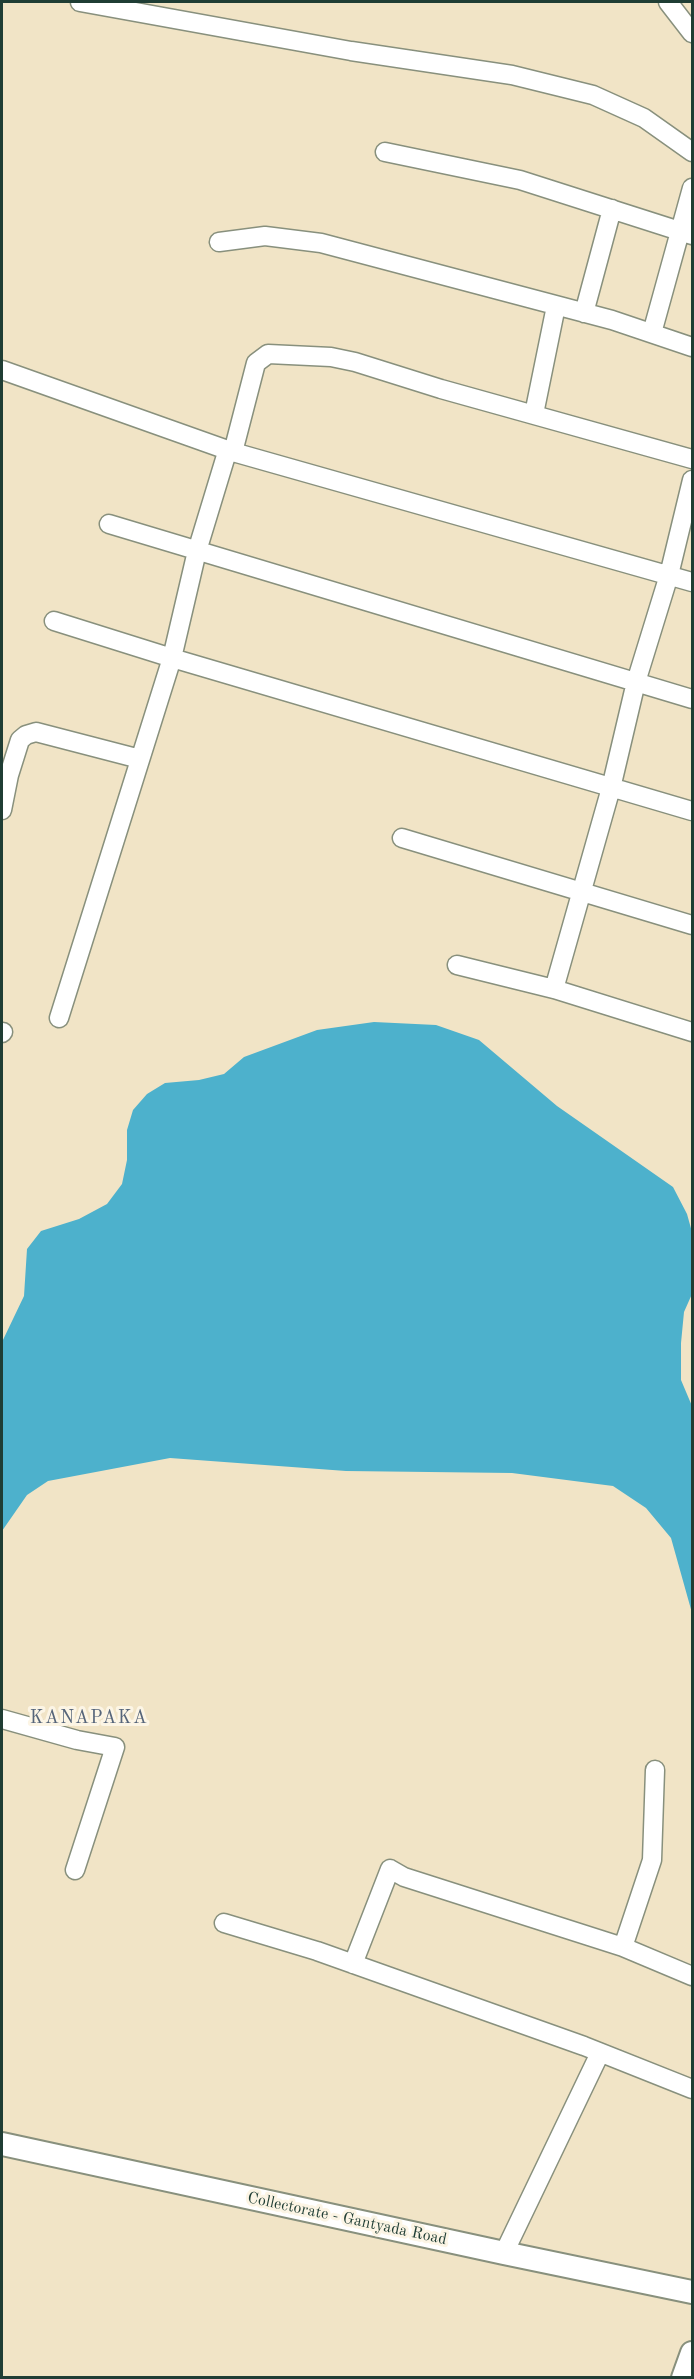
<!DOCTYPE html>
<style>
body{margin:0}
#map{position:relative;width:694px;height:2379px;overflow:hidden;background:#f1e4c6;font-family:"Old Standard TT",serif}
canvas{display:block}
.frame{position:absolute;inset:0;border:3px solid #1f3d34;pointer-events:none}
</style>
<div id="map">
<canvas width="694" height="2379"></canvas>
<div class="frame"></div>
</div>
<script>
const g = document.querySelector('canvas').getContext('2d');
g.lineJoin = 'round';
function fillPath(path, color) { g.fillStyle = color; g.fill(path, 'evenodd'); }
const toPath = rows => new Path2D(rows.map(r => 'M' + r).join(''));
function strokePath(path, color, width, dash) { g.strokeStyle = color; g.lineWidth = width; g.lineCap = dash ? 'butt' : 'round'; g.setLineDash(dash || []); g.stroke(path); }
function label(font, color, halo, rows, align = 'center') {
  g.font = font + ' "Old Standard TT",serif'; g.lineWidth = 6; g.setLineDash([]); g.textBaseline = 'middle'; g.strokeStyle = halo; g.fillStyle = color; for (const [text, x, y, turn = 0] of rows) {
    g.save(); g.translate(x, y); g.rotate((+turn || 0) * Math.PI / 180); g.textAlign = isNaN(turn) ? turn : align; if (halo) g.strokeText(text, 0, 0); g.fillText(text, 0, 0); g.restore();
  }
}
const water = toPath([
 [374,1022,436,1025,479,1040,557,1106,673,1187,687,1214,692,1232,692,1294,684,1312,681,1343,681,1380,692,1406,692,1613,671,1538,646,1508,613,1486,512,1473,346,1471,170,1458,48,1481,27,1495,2,1531,2,1342,24,1296,27,1249,41,1231,79,1219,107,1204,122,1184,127,1160,127,1130,133,1110,147,1094,165,1083,199,1080,224,1074,244,1057,317,1030]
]);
const minor = toPath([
 [80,2,351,51,512,75,593,95,644,118,692,152],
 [668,2,692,33],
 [385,152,520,180,692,235],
 [219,242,265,236,321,243,612,320,692,347],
 [584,313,612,209],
 [652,333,692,188],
 [2,370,233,452,692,582],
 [534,414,556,306],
 [233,452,256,363,268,354,331,357,355,362,441,389,692,459],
 [109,524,692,699],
 [54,621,172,658,692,811],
 [2,781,9,775,20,740,26,735,36,732,140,759],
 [2,810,9,775],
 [402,838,692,925],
 [457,965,554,989,692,1032],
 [554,989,611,788,636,682,669,575,692,480],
 [59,1018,172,658,197,551,228,449],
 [2,1033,3,1032],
 [2,1719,77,1740,115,1747,75,1870],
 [224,1923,317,1951,584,2046,692,2089],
 [623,1947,652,1860,655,1770],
 [353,1964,390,1869,404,1877,623,1947,692,1976],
 [504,2253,600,2053]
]);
const tertiary = toPath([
 [2,2144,504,2253,692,2292],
 [683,2378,692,2353]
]);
const streetNames = [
 ["Collectorate - Gantyada Road",347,2219,12]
];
const neighbourhoodNames = [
 ["KANAPAKA",89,1718]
];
fillPath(water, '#4db1cc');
strokePath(minor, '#88907d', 21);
strokePath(tertiary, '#88907d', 26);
strokePath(minor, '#fff', 18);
strokePath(tertiary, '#fff', 22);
label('16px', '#1f3d34', '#fcf5e5', streetNames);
g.letterSpacing = '1.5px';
label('18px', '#56657a', '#fcf5e5', neighbourhoodNames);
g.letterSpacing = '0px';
</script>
